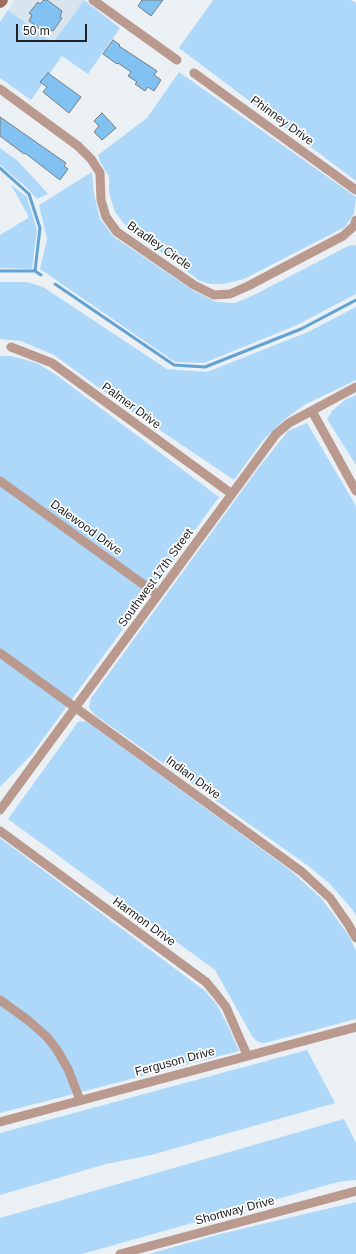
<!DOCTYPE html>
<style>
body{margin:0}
#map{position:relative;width:356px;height:1254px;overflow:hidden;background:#eaf0f4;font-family:Helvetica,sans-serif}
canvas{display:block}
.scale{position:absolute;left:16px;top:24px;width:71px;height:18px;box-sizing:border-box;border:2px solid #202223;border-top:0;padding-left:5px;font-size:12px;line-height:14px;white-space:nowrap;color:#202223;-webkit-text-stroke:3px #fff;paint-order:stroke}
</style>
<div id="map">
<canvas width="356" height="1254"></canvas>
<div class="scale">50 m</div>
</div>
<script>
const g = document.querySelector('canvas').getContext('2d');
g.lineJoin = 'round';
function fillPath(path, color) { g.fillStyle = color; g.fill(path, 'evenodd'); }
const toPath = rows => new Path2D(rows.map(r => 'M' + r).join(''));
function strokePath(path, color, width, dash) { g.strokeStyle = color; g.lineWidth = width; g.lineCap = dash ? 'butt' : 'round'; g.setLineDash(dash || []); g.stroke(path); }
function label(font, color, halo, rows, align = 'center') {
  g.font = font + ' Helvetica,sans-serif'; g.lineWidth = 3.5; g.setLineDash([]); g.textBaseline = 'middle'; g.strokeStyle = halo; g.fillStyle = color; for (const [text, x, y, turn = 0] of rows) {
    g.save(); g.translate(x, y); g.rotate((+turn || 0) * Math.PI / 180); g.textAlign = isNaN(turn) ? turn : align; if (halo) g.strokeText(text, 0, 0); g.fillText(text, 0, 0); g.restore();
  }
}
const built = toPath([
 [15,0,84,0,53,43,8,10]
]);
const green = toPath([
 [84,0,120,28,88,74,62,56,31,100,0,78,0,22,8,10,53,43],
 [213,0,351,0,356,3,356,181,179,48],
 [179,72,356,197,354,214,345,227,244,279,223,284,211,284,200,281,126,226,115,212,109,192,109,176,101,164,98,155,147,118],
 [0,148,18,161,48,194,37,199,26,187,0,165],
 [92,172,94,194,100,219,114,237,194,291,216,302,235,303,252,296,348,246,356,245,356,294,297,325,204,363,175,362,40,269,47,239,39,205],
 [11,185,27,197,37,230,32,269,0,268,0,235,28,218,28,215],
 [0,282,27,282,43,287,167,369,207,372,308,332,356,307,356,380,304,405,285,419,263,440,234,480,124,406,54,355,21,341,0,339],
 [0,356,11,356,37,363,55,374,219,497,32,754,0,787],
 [356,395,356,465,327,419,332,411,345,400],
 [307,423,356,506,356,916,352,909,329,883,307,865,95,715,89,708,91,698,260,466,288,431],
 [86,721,290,870,322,899,349,936,356,951,356,1019,269,1042,262,1043,257,1041,252,1036,215,970,8,819,78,722],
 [0,838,205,991,217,1005,228,1026,239,1051,0,1113],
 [307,1050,335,1103,151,1155,106,1164,0,1195,0,1133],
 [344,1119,356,1143,356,1180,338,1182,82,1254,0,1254,0,1218],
 [356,1202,356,1254,149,1254,220,1234]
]);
const stream = toPath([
 [0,168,29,194,40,228,35,271],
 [0,271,35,271,41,275],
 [55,284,174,365,205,367,301,329,356,300]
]);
const building = toPath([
 [44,0,47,0,62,11,60,17,62,18,53,31,51,30,46,34,29,21,32,15,29,13,38,2,40,4,44,0],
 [142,0,163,0,151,16,138,6,142,0],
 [113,40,120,45,119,46,157,71,154,75,161,80,154,91,148,87,145,91,135,84,137,82,128,76,131,72,118,63,117,64,103,54,113,40],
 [48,73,81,97,69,113,43,92,47,87,40,82,48,73],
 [102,113,116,128,102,140,94,132,99,126,94,121,102,113],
 [0,117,66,163,64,166,68,169,60,180,25,153,24,154,0,136,0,117]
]);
const street = toPath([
 [93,0,177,60],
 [194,73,356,190],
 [0,89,78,146,91,159,100,173,101,200,106,217,117,232,194,285,214,295,230,294,248,286,343,236,354,226,356,220],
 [11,347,52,363,232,494],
 [312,411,356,491],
 [0,481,158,595],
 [0,653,302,872,330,898,348,924,356,938],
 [0,810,276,434,289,423,356,387],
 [0,831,206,982,216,994,226,1007,247,1055],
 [0,1000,29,1021,47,1037,57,1050,68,1069,80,1100],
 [0,1122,356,1027],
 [120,1254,356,1191]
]);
const secondary = toPath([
 [0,2,2,0]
]);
const streetNames = [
 ["Phinney Drive",282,121,36],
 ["Bradley Circle",159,246,35],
 ["Palmer Drive",131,406,36],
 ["Dalewood Drive",86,528,36],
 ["Southwest 17th Street",156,578,-54],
 ["Indian Drive",193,778,36],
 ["Harmon Drive",144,922,36],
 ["Ferguson Drive",175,1062,-15],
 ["Shortway Drive",235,1211,-15]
];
fillPath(built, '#d8e4ee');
fillPath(green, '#aed8fa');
strokePath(stream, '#63a3d3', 3);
fillPath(building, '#81c2f3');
strokePath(building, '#787d81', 1);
strokePath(street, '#ba998e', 9);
strokePath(secondary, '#9e6f5f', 12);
label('12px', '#202223', '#fff', streetNames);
</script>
